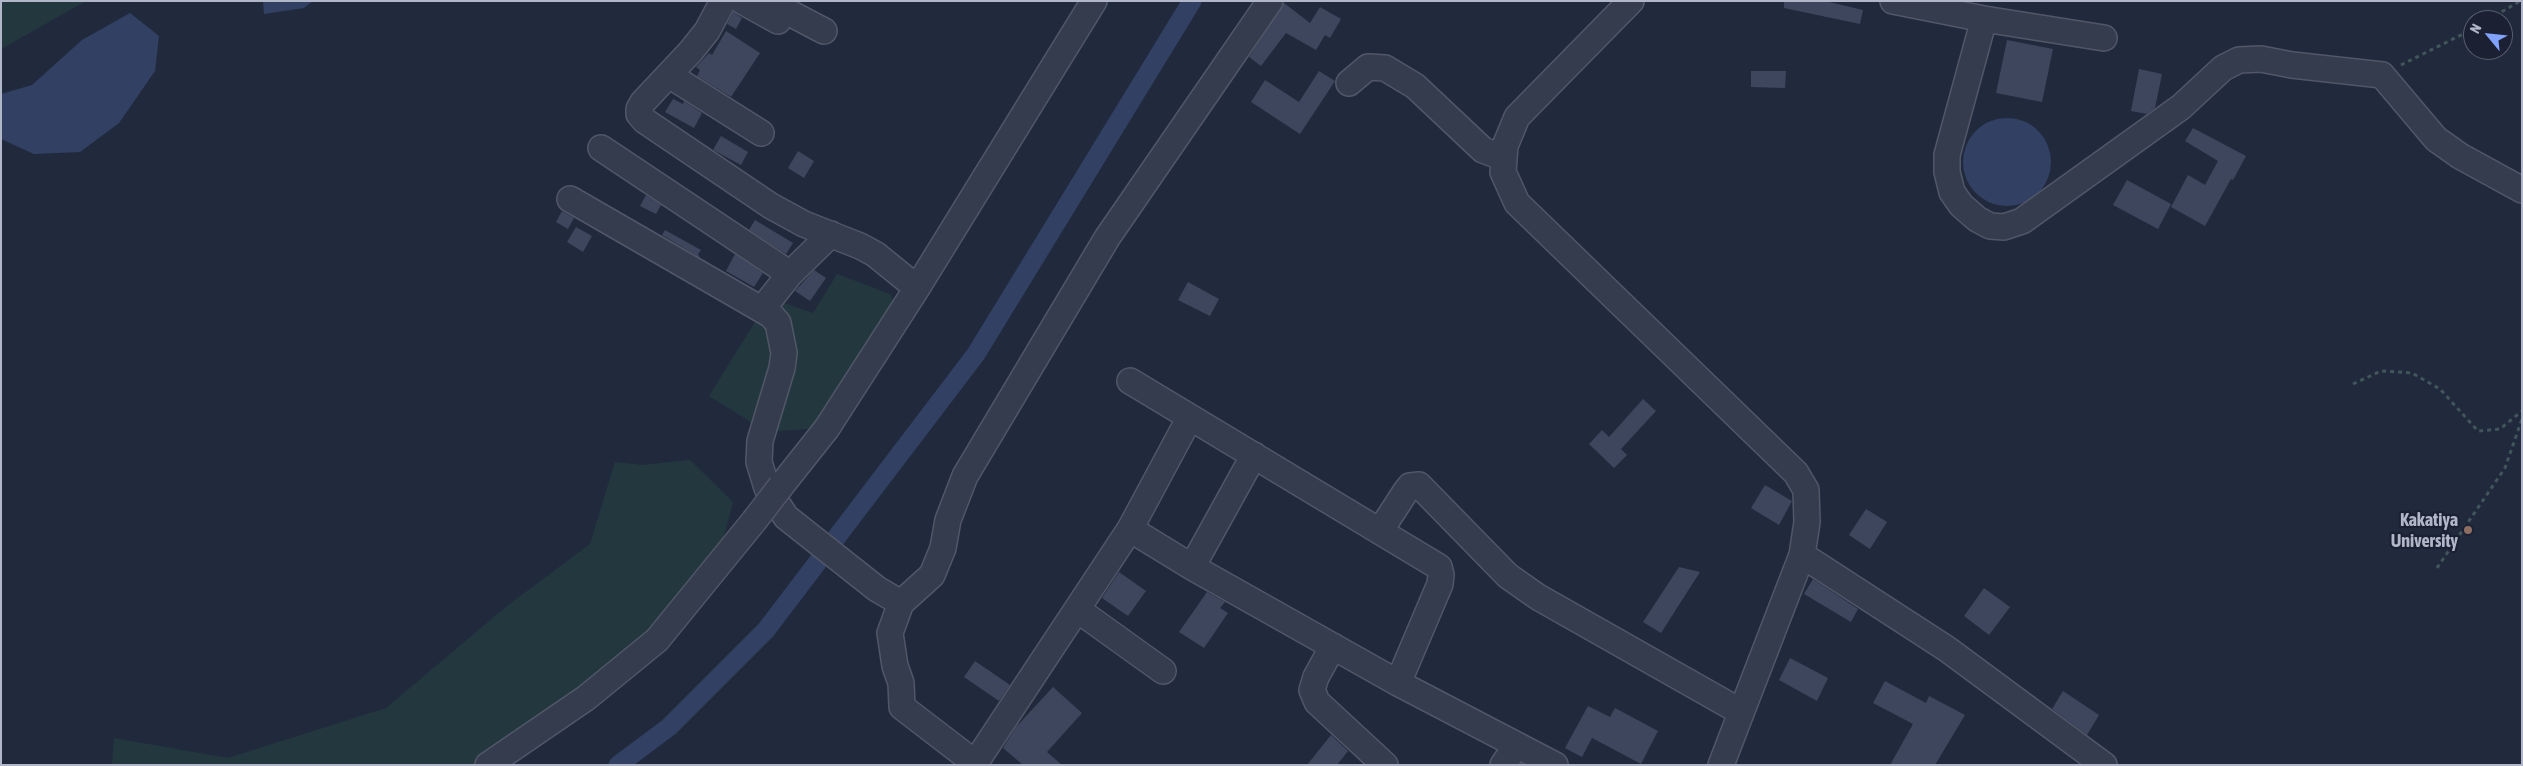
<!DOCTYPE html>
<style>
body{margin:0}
#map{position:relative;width:2523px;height:766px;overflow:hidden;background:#212a3d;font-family:"Asap Condensed",sans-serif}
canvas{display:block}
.frame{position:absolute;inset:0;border:2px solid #b1b7c8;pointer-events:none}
.north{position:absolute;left:2463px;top:10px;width:50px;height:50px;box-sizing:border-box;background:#1b2132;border:1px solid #575d6e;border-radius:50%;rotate:298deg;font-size:14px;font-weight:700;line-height:20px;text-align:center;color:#b1b7c8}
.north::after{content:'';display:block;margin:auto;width:18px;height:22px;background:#81a2fd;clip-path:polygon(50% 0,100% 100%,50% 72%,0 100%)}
</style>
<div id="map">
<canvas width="2523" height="766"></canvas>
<div class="frame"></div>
<div class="north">N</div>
</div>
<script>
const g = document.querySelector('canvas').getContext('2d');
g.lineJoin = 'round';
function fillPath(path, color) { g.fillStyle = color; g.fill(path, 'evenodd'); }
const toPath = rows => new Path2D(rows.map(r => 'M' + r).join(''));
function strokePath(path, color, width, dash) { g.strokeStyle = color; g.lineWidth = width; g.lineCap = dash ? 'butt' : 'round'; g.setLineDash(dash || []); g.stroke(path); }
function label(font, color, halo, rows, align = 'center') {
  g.font = font + ' "Asap Condensed",sans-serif'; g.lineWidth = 4.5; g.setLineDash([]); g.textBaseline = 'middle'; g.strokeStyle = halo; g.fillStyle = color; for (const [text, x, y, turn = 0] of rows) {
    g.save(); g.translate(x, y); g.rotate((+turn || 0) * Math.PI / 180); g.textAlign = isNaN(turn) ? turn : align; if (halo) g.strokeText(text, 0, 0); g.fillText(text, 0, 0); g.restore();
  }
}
const green = toPath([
 [1,1,86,1,1,49],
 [837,274,890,294,897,308,819,428,767,432,709,396,770,298,813,313],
 [690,460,733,502,718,558,645,641,557,708,476,765,112,765,114,738,228,758,386,708,507,606,590,544,615,462,643,465]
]);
const water = toPath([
 [263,1,313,1,304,8,264,14],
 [130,13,159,36,155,71,119,123,80,152,34,154,1,139,1,94,32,85,82,40],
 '1963 162a44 44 0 1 1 88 0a44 44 0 1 1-88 0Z'
]);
const canal = toPath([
 [618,765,669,727,766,630,976,354,1192,1]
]);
const building = toPath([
 [1784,1,1825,1,1863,10,1860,24,1784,8],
 [1284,3,1310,23,1320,7,1341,19,1330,38,1325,35,1316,50,1286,33,1261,66,1249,57],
 [733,12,742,18,736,29,727,24],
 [726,31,760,53,731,97,697,76,700,70,696,67,709,53,712,55],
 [2007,40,2053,49,2042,102,1996,93],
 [2139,69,2162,74,2155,108,2147,114,2131,111],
 [1319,71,1335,81,1300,134,1251,102,1265,80,1299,102],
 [1751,71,1786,71,1785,88,1751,87],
 [673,99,683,104,684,101,702,113,694,128,665,112],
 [2193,128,2246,156,2233,180,2231,179,2205,226,2171,207,2188,175,2205,185,2218,161,2185,141],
 [721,136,748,152,741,165,713,150],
 [798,151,814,161,804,178,788,168],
 [2127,180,2171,204,2158,229,2113,205],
 [646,195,661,205,656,214,640,206],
 [562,211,574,218,568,229,556,222],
 [755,220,793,243,786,254,749,230],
 [576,227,592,236,583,252,567,242],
 [665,230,701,250,698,254,700,258,662,235],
 [735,254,763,273,754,287,726,271],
 [814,270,826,278,810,301,795,291],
 [1188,282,1219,299,1210,316,1178,300],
 [1643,399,1656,411,1621,449,1627,455,1614,468,1589,444,1602,430,1609,437],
 [1765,485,1792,501,1779,525,1751,508],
 [1866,509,1887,522,1870,549,1849,535],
 [1679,567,1700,572,1661,633,1643,622],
 [1119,572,1146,591,1128,616,1102,598],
 [1813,579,1858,609,1851,622,1804,594],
 [1984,588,2010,607,1989,635,1964,616],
 [1207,592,1225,602,1220,608,1228,613,1204,648,1179,632],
 [1790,658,1828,678,1817,701,1779,680],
 [975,661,1010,685,999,701,964,677],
 [1885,681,1926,703,1929,696,1965,715,1935,765,1890,765,1913,724,1873,703],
 [1053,687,1082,713,1047,752,1062,765,1023,765,1003,748,1016,727],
 [2063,691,2099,715,2087,735,2052,709],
 [1588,706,1610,717,1615,708,1658,731,1641,764,1592,738,1582,757,1565,748],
 [1331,735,1348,751,1337,765,1307,765]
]);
const path = toPath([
 [2488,20,2520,1],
 [2401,65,2473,29],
 [2353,384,2381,371,2412,373,2440,389,2478,431,2500,429,2522,411],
 [2437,568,2505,468,2522,419]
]);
const minor = toPath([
 [723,1,707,31,691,51,643,102,639,109,639,114,645,121,771,206,804,224,860,246,875,254,917,288],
 [742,1,778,21],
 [767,1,824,31],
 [1631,1,1517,117,1505,146,1503,172,1517,203,1796,473,1806,490,1807,522,1802,555,1721,765],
 [1893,1,1984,19,2104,38],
 [1984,19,1947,155,1947,172,1952,192,1961,205,1977,219,1990,226,2004,227,2022,221,2181,107,2223,68,2239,60,2261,59,2292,65,2382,75,2436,139,2460,156,2522,190],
 [669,75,761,133],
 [1349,83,1368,67,1385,68,1415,86,1483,150,1504,158],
 [601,148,790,274],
 [570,199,771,315,778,323,784,353,782,368,760,441,759,462,767,488,786,517,877,589,901,603],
 [763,308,790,274,831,234],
 [1130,381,1439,567,1441,575,1440,584,1398,683],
 [781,486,827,428,917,288,1094,1],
 [1130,529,1192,567,1398,683,1555,765],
 [1380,531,1406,491,1410,486,1419,485,1508,576,1538,597,1741,712],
 [1802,555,1947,649,2104,765],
 [1192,567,1254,455],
 [1078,610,1163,671],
 [1333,646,1316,677,1312,690,1317,702,1385,765],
 [975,763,902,707,901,683,895,666,890,633,901,603,932,575,943,548,948,520,965,476,1107,238,1270,1],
 [488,765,586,698,657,640,754,521],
 [974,765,1130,529,1190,417],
 [1503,765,1516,746]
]);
const minorBridge = toPath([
 [754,521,781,486]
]);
const markers = [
 [2468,530,5,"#8d6e63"]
];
const poiNames = [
 ["Kakatiya",2458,520],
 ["University",2458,541]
];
fillPath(green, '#23383e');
fillPath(water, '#324063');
strokePath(canal, '#324063', 19);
fillPath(building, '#3d465d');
strokePath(minor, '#515768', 28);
strokePath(path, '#41555b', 3, [4, 4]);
strokePath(minor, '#353c4d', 25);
strokePath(minorBridge, '#515768', 28, []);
strokePath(minorBridge, '#353c4d', 25);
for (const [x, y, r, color] of markers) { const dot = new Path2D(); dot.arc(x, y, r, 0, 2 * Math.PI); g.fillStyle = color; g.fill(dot); strokePath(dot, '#1b2132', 2); }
label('bold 18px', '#b1b7c8', '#1b2132', poiNames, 'right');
</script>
